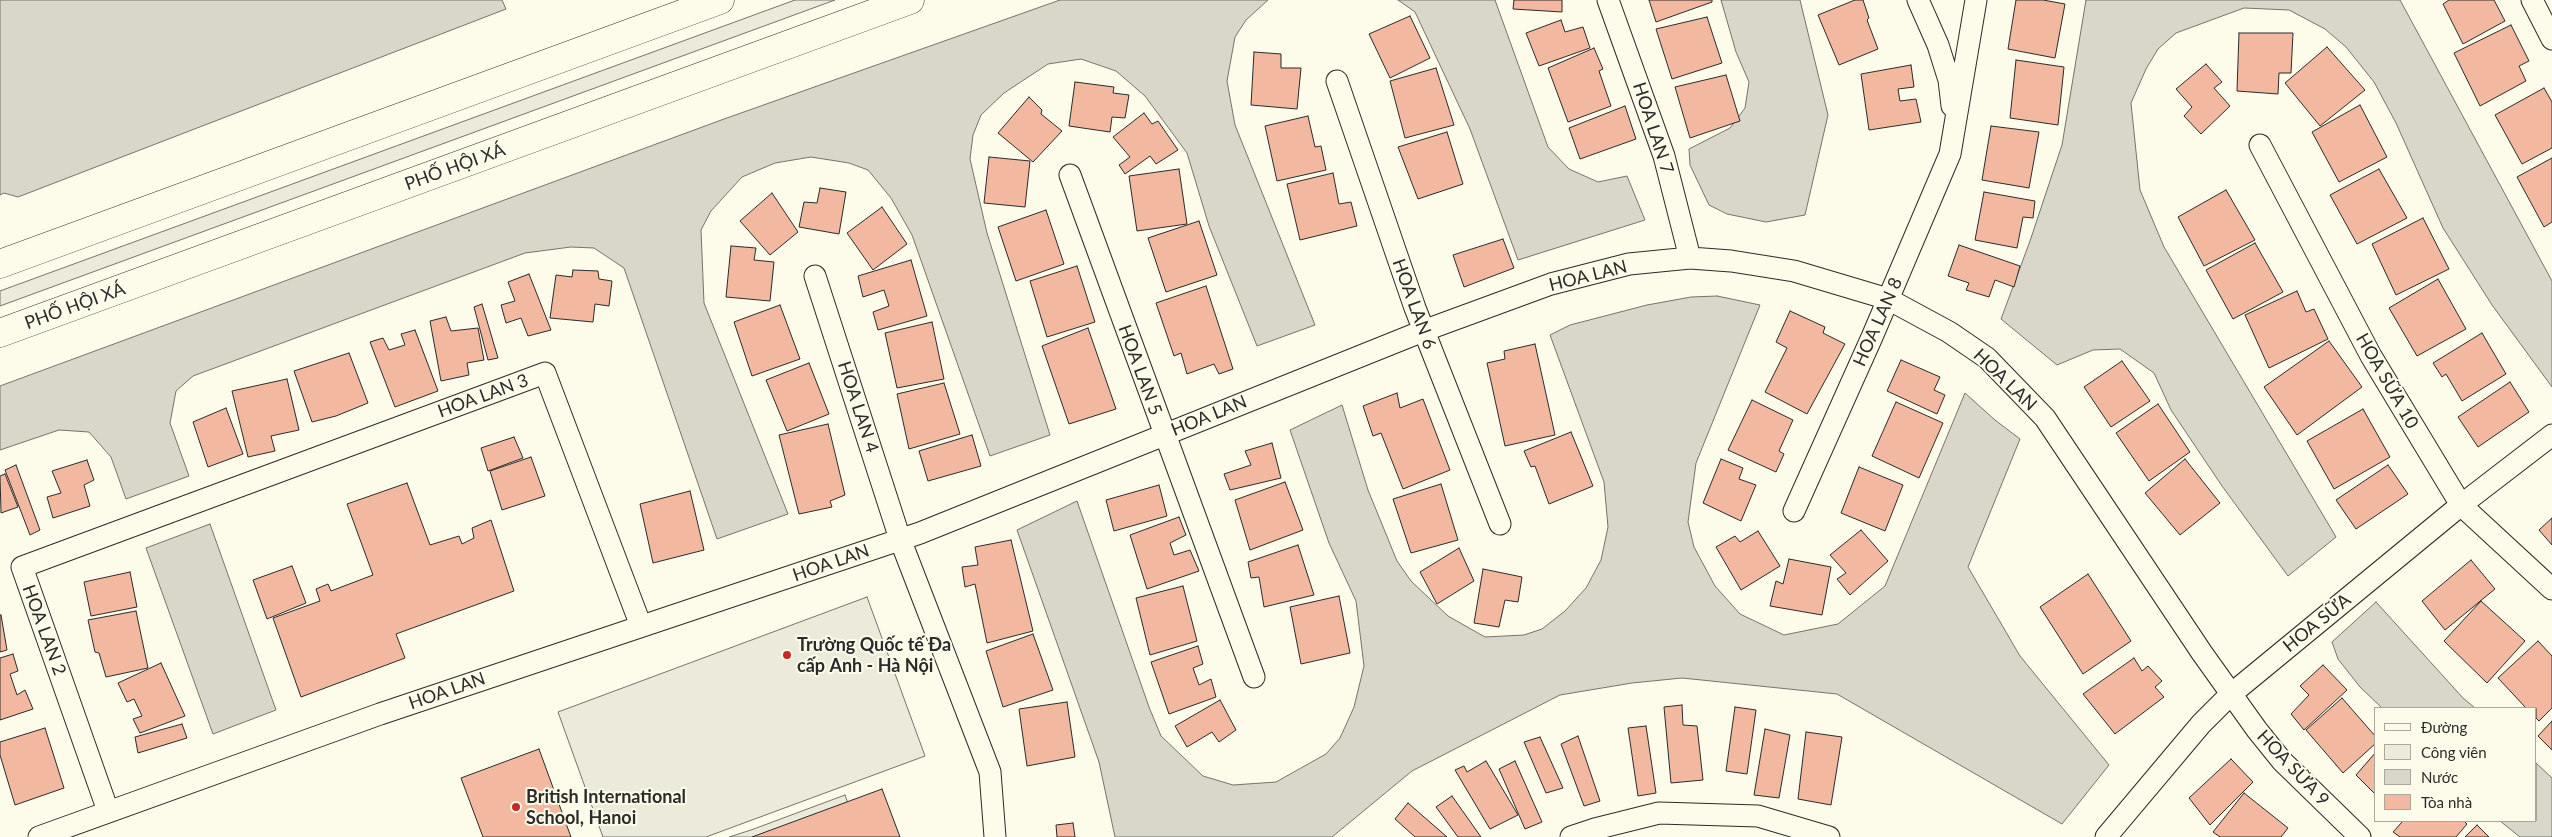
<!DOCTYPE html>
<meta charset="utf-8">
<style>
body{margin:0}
#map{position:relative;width:2552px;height:837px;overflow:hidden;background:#fdfbea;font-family:Lato,sans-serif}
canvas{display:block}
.legend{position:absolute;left:2374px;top:707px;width:162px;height:115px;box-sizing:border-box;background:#fdfbea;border:1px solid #a9a89e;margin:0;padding:6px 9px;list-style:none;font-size:15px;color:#2b2b2b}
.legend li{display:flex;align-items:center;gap:10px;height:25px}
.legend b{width:25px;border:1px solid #a9a89e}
</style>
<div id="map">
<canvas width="2552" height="837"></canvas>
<ul class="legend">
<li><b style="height:6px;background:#fdfbea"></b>Đường</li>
<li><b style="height:14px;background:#ecebdb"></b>Công viên</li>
<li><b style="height:14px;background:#d8d7c9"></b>Nước</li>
<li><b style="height:14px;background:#f2b8a0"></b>Tòa nhà</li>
</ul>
</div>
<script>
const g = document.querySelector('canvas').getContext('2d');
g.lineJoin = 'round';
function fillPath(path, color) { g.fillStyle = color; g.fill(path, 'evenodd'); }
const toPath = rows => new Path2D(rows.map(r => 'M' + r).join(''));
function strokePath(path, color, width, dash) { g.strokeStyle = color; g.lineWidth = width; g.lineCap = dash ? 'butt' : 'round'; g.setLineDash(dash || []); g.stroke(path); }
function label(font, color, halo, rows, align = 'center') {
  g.font = font + ' Lato,sans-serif'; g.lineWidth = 4; g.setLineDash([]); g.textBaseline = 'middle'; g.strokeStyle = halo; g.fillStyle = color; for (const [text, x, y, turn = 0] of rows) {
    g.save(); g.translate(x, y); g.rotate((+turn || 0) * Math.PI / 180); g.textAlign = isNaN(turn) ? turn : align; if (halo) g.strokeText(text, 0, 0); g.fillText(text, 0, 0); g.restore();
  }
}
const green = toPath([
 [795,0,835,0,0,306,0,291,795,0],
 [867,597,925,756,706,837,603,837,558,712,867,597],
 [845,795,860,837,729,837,751,830,845,795]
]);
const water = toPath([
 [0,0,502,0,506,9,18,197,4,193,0,195,0,0],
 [1060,0,1268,0,1246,20,1235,37,1227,81,1235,125,1315,325,1257,346,1209,226,1187,153,1145,96,1116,71,1081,59,1048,64,1004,93,981,115,973,135,970,159,987,233,1050,435,990,456,912,235,891,198,868,170,849,163,811,157,775,163,742,177,711,211,701,230,704,303,788,514,717,539,624,268,594,248,571,247,525,253,193,376,176,391,170,423,189,476,126,499,111,457,89,432,59,430,0,450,0,386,724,119,1060,0],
 [1398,0,1495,0,1548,147,1569,169,1598,182,1627,176,1645,220,1518,260,1470,129,1415,12,1398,0],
 [1721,0,1800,0,1828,115,1805,215,1766,222,1727,214,1709,205,1690,165,1689,149,1730,128,1745,108,1749,82,1736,52,1721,0],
 [2086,0,2400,0,2552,281,2552,387,2492,305,2443,228,2396,123,2374,82,2346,47,2325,29,2289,10,2244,8,2176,33,2158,49,2146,69,2131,103,2140,190,2164,247,2336,537,2288,576,2222,486,2171,410,2154,373,2120,349,2093,350,2057,365,2001,319,2030,241,2062,145,2086,0],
 [1717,296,1760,305,1696,463,1688,522,1694,547,1715,586,1740,614,1784,635,1838,624,1885,586,1965,393,1995,420,2020,439,1968,567,2020,656,2109,765,2062,824,1837,694,1682,678,1632,683,1560,695,1412,771,1332,837,1115,837,1099,762,1017,530,1077,501,1149,707,1161,736,1203,776,1233,785,1276,782,1326,754,1340,738,1354,707,1364,666,1356,601,1329,543,1290,430,1342,405,1368,490,1397,561,1411,581,1448,616,1485,637,1524,635,1542,629,1565,611,1586,588,1601,560,1608,527,1604,482,1550,335,1570,325,1647,305,1691,297,1717,296],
 [210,524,276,710,213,734,146,548,210,524],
 [2376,602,2463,698,2475,708,2382,708,2360,687,2338,659,2332,642,2376,602],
 [2536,763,2552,778,2552,837,2520,837,2500,821,2536,821,2536,763]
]);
const building = toPath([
 [1514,0,1562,0,1562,12,1513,9,1514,0],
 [1649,0,1712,0,1712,2,1656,22,1649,0],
 [1855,0,1863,0,1869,18,1867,20,1878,49,1839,65,1818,15,1855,0],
 [2016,0,2043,0,2065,4,2055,58,2008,49,2016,0],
 [2449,0,2494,0,2505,21,2463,44,2443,4,2449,0],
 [1410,16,1430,58,1390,78,1369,34,1410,16],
 [1707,17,1722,63,1672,79,1656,29,1707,17],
 [1561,20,1565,32,1583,27,1590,48,1539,66,1526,33,1561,20],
 [2511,25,2529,61,2519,66,2526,81,2480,106,2454,53,2511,25],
 [2239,33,2293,33,2291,73,2279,73,2278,94,2237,91,2239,33],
 [2327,47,2365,90,2320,126,2285,83,2327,47],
 [1594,48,1603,69,1599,71,1611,106,1568,122,1548,68,1594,48],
 [1254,52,1281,54,1281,68,1301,68,1297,109,1251,105,1254,52],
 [2016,60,2064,67,2058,125,2010,118,2016,60],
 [2206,64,2222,82,2214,88,2230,106,2201,134,2184,116,2192,107,2176,89,2206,64],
 [1911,65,1914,87,1898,89,1900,101,1916,99,1921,122,1869,130,1861,74,1911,65],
 [1436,68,1454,125,1405,138,1390,81,1436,68],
 [1726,75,1740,121,1690,138,1675,87,1726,75],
 [1075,82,1114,87,1113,93,1129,95,1125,118,1112,117,1110,132,1069,126,1075,82],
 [2544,88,2552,102,2552,148,2522,164,2495,115,2544,88],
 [1029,97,1042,110,1041,114,1062,131,1033,162,998,133,1029,97],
 [2360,105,2387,157,2339,182,2312,132,2360,105],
 [1625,106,1636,139,1580,159,1569,128,1625,106],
 [1144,113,1152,124,1158,121,1178,150,1156,164,1150,156,1125,174,1119,165,1130,157,1113,137,1144,113],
 [1308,116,1315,147,1321,146,1326,170,1277,181,1265,126,1308,116],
 [1991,126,2039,132,2029,188,1982,180,1991,126],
 [1447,132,1463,184,1418,199,1398,147,1447,132],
 [989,157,1030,161,1025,207,984,203,989,157],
 [2552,158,2552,222,2544,227,2517,177,2552,158],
 [1179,169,1187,224,1137,231,1129,176,1179,169],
 [2379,169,2407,218,2357,244,2330,195,2379,169],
 [1333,173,1339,204,1351,202,1357,226,1300,240,1287,184,1333,173],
 [820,188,846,192,839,234,799,227,804,202,817,203,820,188],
 [2226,190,2255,240,2204,266,2178,217,2226,190],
 [1984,192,2035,201,2033,218,2023,217,2017,248,1975,240,1984,192],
 [772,193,798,232,770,255,740,221,772,193],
 [882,207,907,244,873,270,847,233,882,207],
 [1046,210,1064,264,1016,281,998,227,1046,210],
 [2423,218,2449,269,2396,295,2372,244,2423,218],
 [1199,221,1217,275,1166,292,1148,238,1199,221],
 [1503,239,1514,268,1464,287,1453,255,1503,239],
 [2255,243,2283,292,2233,319,2206,270,2255,243],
 [1959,245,2020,266,2014,287,1995,280,1989,297,1966,290,1969,283,1948,276,1959,245],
 [731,246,756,248,754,260,774,262,770,301,726,297,731,246],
 [911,260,927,316,878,330,873,312,889,306,884,290,863,297,858,276,911,260],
 [1077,266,1095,322,1047,337,1030,281,1077,266],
 [573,270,598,271,599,279,612,281,609,306,595,304,593,322,550,318,556,275,572,277,573,270],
 [529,274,551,330,528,336,521,318,506,323,501,305,515,301,508,282,529,274],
 [2438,279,2466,329,2417,356,2389,308,2438,279],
 [1206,286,1233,369,1219,374,1214,364,1187,374,1181,353,1174,356,1156,303,1206,286],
 [2297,291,2306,312,2314,309,2328,339,2269,368,2245,315,2297,291],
 [482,304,498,358,488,360,474,307,482,304],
 [780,305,800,359,752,376,734,322,780,305],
 [1790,311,1825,327,1823,333,1845,344,1807,414,1765,392,1787,348,1776,342,1790,311],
 [446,317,451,331,478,328,484,360,467,363,469,375,441,381,430,321,446,317],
 [932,322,944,379,897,388,885,333,932,322],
 [1088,328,1116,409,1069,424,1042,346,1088,328],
 [415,330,438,391,395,407,370,342,383,338,389,350,405,345,401,334,415,330],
 [2482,333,2506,374,2462,401,2446,374,2442,377,2433,363,2482,333],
 [2329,341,2362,387,2297,435,2264,387,2329,341],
 [1535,344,1555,435,1505,446,1487,363,1505,359,1504,351,1535,344],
 [349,353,368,403,336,416,312,422,294,371,349,353],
 [1901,360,1940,377,1934,390,1945,395,1937,414,1887,391,1901,360],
 [2122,361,2150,401,2111,427,2084,387,2122,361],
 [809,363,829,414,787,431,766,380,809,363],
 [287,379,299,430,271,436,275,451,248,457,232,391,287,379],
 [2510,382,2529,412,2478,447,2458,417,2510,382],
 [944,383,960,434,909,449,897,394,944,383],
 [1397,393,1400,408,1423,399,1450,470,1403,489,1381,433,1373,436,1363,406,1397,393],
 [1752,400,1793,420,1779,451,1784,454,1776,472,1728,450,1752,400],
 [1896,402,1943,423,1919,478,1872,456,1896,402],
 [2158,404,2190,452,2149,481,2116,433,2158,404],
 [226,408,243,454,208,467,193,422,226,408],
 [2363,409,2390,457,2334,489,2307,441,2363,409],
 [828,424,845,495,830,501,832,507,799,514,779,435,828,424],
 [1571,432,1593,486,1549,504,1535,466,1531,467,1524,451,1571,432],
 [972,435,981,466,928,481,919,451,972,435],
 [514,437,523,458,488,471,481,448,514,437],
 [1272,443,1281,478,1230,490,1224,474,1251,465,1245,451,1272,443],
 [531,457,545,496,502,510,490,471,531,457],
 [1721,459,1743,468,1739,479,1756,485,1741,521,1703,503,1721,459],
 [2185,459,2220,503,2180,535,2145,493,2185,459],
 [87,460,94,480,84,485,90,506,53,518,47,497,61,493,52,471,87,460],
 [16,465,40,530,30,535,5,470,16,465],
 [2388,465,2408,494,2356,529,2336,500,2388,465],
 [1859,467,1903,485,1885,531,1841,513,1859,467],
 [5,474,18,507,1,513,0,476,5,474],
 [1285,482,1303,530,1250,550,1235,500,1285,482],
 [407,483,430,545,459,536,462,544,474,538,472,528,491,520,514,591,396,634,405,658,301,697,273,618,320,601,316,589,328,584,331,591,373,575,347,504,407,483],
 [1441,484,1458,540,1411,553,1393,499,1441,484],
 [1159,485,1167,516,1114,531,1106,500,1159,485],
 [690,491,704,550,653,563,640,504,690,491],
 [1179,517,1186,535,1170,543,1174,555,1190,550,1199,571,1147,589,1130,535,1179,517],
 [2552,518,2552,545,2539,530,2552,518],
 [1861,530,1888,561,1850,595,1837,579,1846,573,1830,555,1861,530],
 [1758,531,1780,566,1741,590,1716,547,1735,536,1740,542,1758,531],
 [1011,540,1033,631,987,643,975,584,965,587,962,567,978,565,975,547,1011,540],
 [1298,545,1314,595,1264,607,1259,577,1251,578,1248,562,1298,545],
 [1459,548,1474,581,1437,604,1420,572,1459,548],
 [1789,559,1831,567,1822,615,1770,606,1776,581,1783,584,1789,559],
 [2471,560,2495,589,2445,630,2422,601,2471,560],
 [292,566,306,603,267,619,253,580,292,566],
 [1483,569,1522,577,1518,602,1505,600,1499,627,1474,623,1483,569],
 [130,572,137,607,91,616,84,582,130,572],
 [2088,574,2131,641,2083,674,2040,607,2088,574],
 [1183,586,1197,641,1150,655,1136,598,1183,586],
 [1339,596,1350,653,1301,664,1290,607,1339,596],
 [2481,601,2525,641,2487,683,2444,641,2481,601],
 [136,611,148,668,106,677,99,653,95,652,88,620,136,611],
 [1,615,7,650,0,652,0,615,1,615],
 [1033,634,1053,690,1003,707,986,651,1033,634],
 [2538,641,2552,656,2552,708,2539,721,2536,718,2536,708,2526,708,2498,678,2538,641],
 [1198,646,1203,664,1193,668,1199,685,1211,679,1216,697,1169,714,1151,662,1198,646],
 [13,654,18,671,10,674,17,695,25,690,33,709,0,720,0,658,13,654],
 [2134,658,2142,671,2148,666,2162,681,2155,687,2164,697,2115,734,2083,694,2134,658],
 [161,663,185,716,140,733,133,719,142,716,134,699,127,702,118,683,161,663],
 [2323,665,2347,690,2304,730,2291,714,2309,695,2300,686,2323,665],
 [2342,698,2376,737,2376,743,2343,773,2306,730,2342,698],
 [1220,700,1236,730,1219,742,1212,732,1187,747,1175,726,1220,700],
 [1067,702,1075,757,1027,766,1019,709,1067,702],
 [1682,705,1683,725,1697,726,1703,780,1671,783,1664,707,1682,705],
 [1735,707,1756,710,1747,774,1726,771,1735,707],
 [2552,721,2552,750,2538,736,2552,721],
 [182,724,187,738,138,753,135,737,182,724],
 [1646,726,1656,793,1638,796,1628,728,1646,726],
 [45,728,64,788,15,805,0,755,0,742,45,728],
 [1765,729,1790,735,1779,798,1754,795,1765,729],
 [1806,732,1842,737,1831,805,1798,799,1806,732],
 [1578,736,1600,801,1584,806,1561,744,1578,736],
 [1540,737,1563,788,1546,793,1524,742,1540,737],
 [539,749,571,837,483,837,461,778,539,749],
 [2376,752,2376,795,2356,775,2376,752],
 [2231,759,2253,782,2210,825,2189,798,2231,759],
 [1486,761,1518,815,1490,829,1455,770,1464,766,1467,772,1486,761],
 [1515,761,1542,822,1525,829,1499,769,1515,761],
 [882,789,900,837,752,837,882,789],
 [2244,793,2288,828,2281,837,2220,837,2213,832,2244,793],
 [1452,796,1481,837,1458,837,1436,807,1452,796],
 [1408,803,1447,837,1415,837,1395,819,1408,803],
 [2403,821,2464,821,2467,824,2456,837,2400,837,2393,832,2403,821],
 [1073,823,1075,837,1057,837,1056,825,1073,823],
 [2477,825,2489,837,2465,837,2477,825]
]);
const minor = toPath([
 [1608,0,1664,156,1690,258],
 [1918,0,1938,45,1949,80,1952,106],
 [2532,0,2552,39],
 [1337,81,1415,308,1500,524],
 [2260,145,2371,356,2461,505,2552,589],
 [1070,175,1254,677],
 [815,276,900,539,990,772,995,837],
 [1794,511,1872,337,1950,154,1976,0],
 [108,811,22,567,545,373,641,626],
 [39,837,380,714,920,533,1423,331,1551,284,1629,264,1690,258,1731,261,1794,271,1888,299,1949,332,1987,358,2045,418,2202,653,2257,730,2282,761,2360,837],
 [1571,837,1595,829,1659,813,1758,816,1829,837],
 [2106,837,2201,724,2230,695,2461,505,2552,435]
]);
const secondary = toPath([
 [0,264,720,0],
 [0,333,910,0]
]);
const markers = [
 [787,655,5,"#c62828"],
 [516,807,5,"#c62828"]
];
const streetNames = [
 ["HOA LAN 7",1653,128,72],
 ["PHỐ HỘI XÁ",455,167,-20],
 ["HOA LAN",1588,276,-14],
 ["HOA LAN 6",1414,304,70],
 ["PHỐ HỘI XÁ",75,306,-20],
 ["HOA LAN 8",1878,322,-66],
 ["HOA LAN 5",1140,370,70],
 ["HOA LAN",2005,380,44],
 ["HOA SỮA 10",2387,381,60],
 ["HOA LAN 3",483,396,-20],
 ["HOA LAN 4",858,407,72],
 ["HOA LAN",1209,416,-22],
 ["HOA LAN",831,563,-19],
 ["HOA SỮA",2317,623,-39],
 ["HOA LAN 2",44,630,70],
 ["HOA LAN",447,691,-19],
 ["HOA SỮA 9",2293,768,47]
];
const poiNames = [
 ["Trường Quốc tế Đa",797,645],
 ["cấp Anh - Hà Nội",797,666],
 ["British International",526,797],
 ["School, Hanoi",526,818]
];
fillPath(green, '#ecebdb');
strokePath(green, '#74746e', 1);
fillPath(water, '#d8d7c9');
strokePath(water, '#74746e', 1);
fillPath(building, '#f2b8a0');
strokePath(building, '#2b2b2b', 1);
strokePath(minor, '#2b2b2b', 23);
strokePath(secondary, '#2b2b2b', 29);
strokePath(minor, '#fdfbea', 21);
strokePath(secondary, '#fdfbea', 28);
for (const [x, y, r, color] of markers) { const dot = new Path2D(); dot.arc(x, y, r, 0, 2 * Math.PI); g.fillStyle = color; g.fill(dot); strokePath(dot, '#fdfbea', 2); }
label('18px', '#2b2b2b', '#fdfbea', streetNames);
label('bold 18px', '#2b2b2b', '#fdfbea', poiNames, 'left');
</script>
